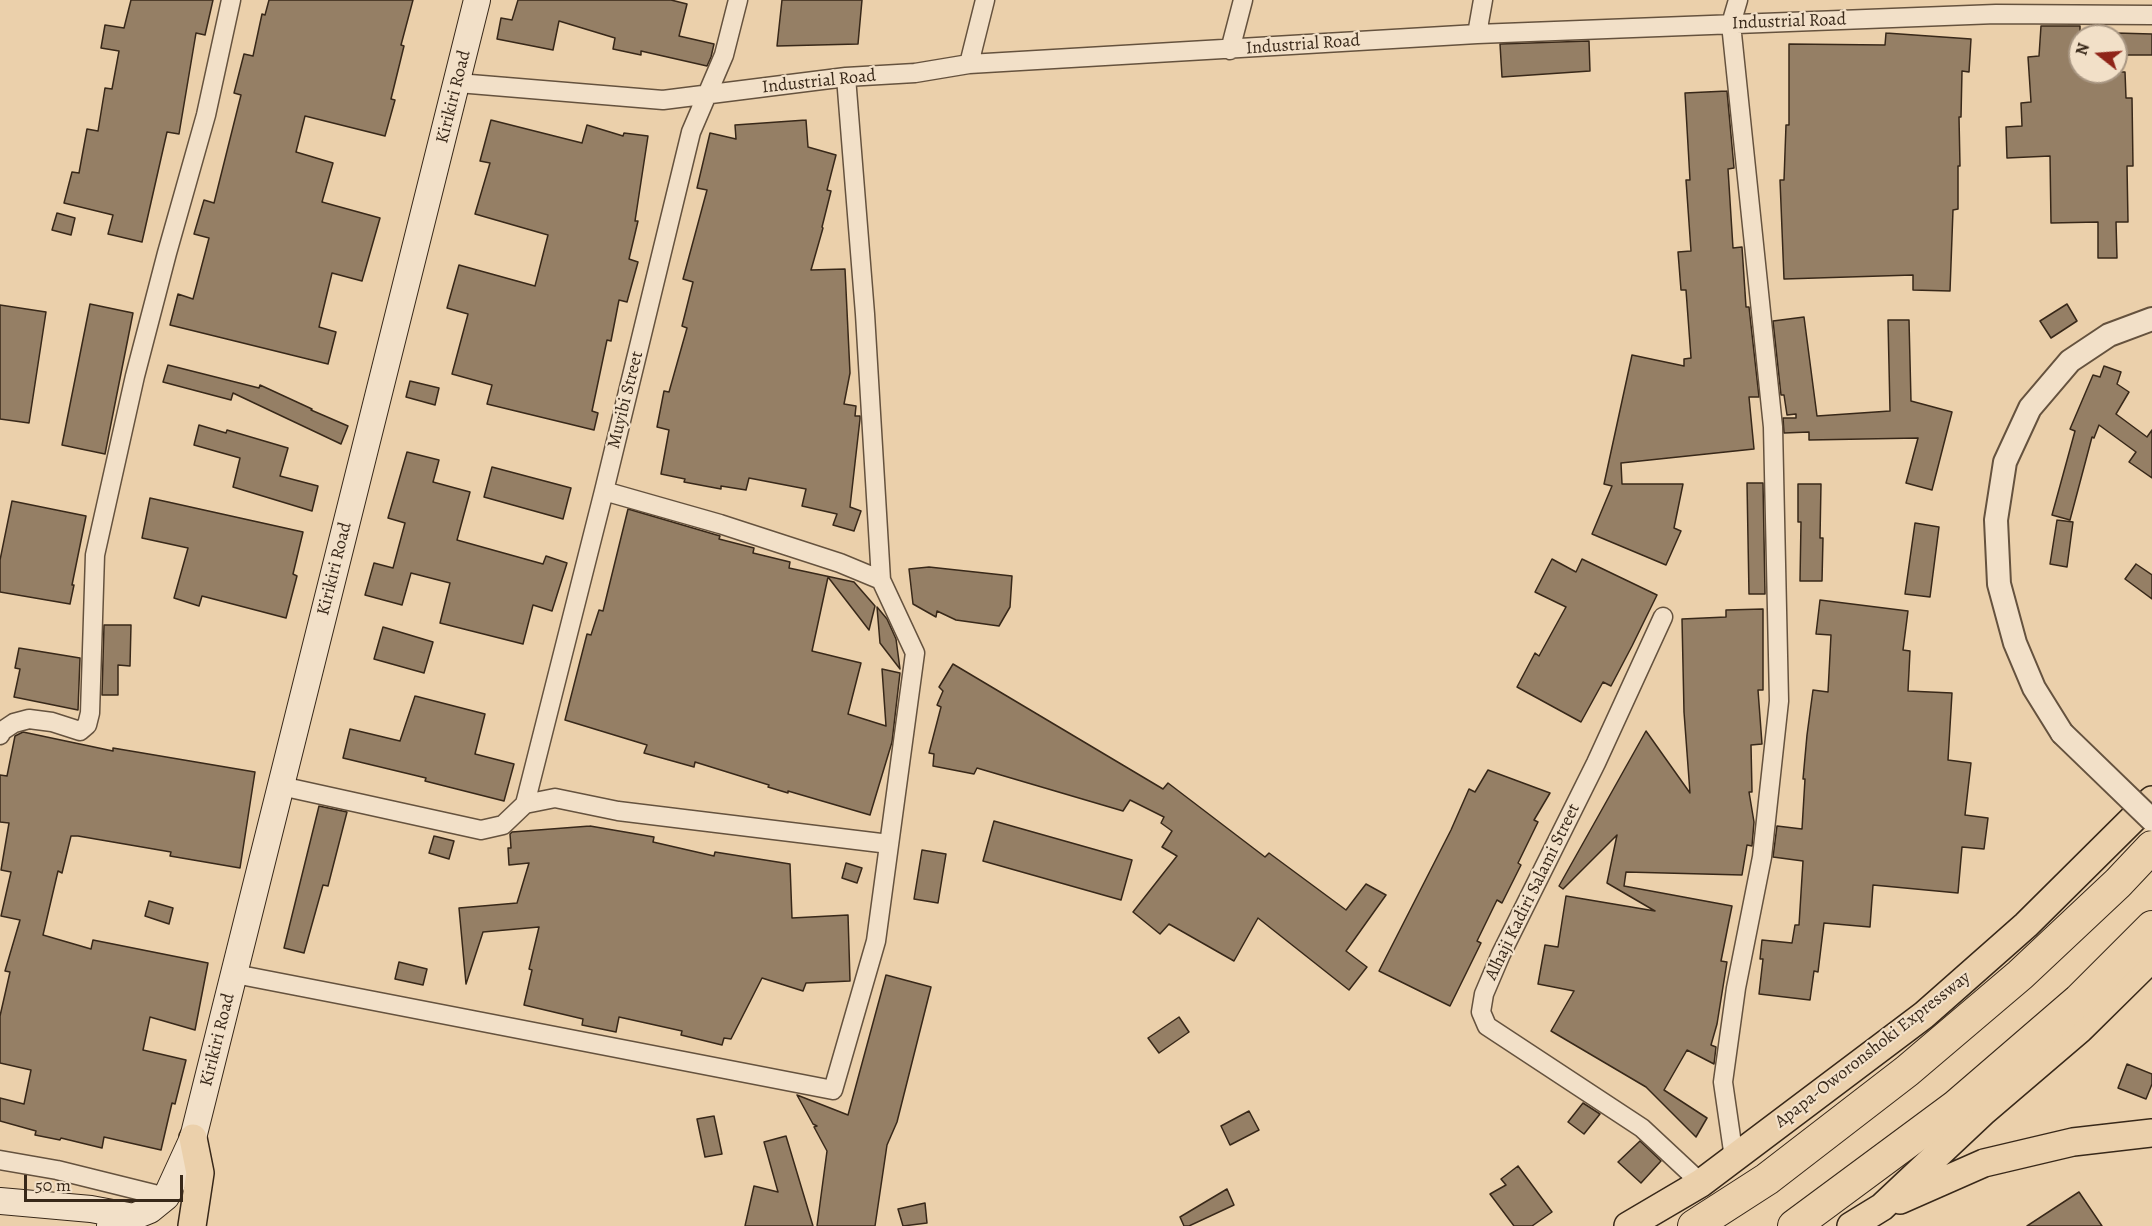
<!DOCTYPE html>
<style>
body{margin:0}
#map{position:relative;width:2152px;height:1226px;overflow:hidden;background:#ebd0ab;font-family:Alegreya,serif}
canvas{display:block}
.north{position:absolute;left:2068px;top:24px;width:60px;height:60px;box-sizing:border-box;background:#f2e0c8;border:2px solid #a89682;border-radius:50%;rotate:287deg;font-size:16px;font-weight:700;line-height:24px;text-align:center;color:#382819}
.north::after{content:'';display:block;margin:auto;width:21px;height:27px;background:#8f2418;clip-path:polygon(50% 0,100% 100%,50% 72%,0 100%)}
.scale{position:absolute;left:24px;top:1175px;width:159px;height:27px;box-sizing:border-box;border:3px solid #382819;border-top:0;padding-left:8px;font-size:18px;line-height:21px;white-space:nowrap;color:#382819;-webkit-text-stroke:4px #f2e0c8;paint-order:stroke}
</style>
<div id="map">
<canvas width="2152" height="1226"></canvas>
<div class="north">N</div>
<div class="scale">50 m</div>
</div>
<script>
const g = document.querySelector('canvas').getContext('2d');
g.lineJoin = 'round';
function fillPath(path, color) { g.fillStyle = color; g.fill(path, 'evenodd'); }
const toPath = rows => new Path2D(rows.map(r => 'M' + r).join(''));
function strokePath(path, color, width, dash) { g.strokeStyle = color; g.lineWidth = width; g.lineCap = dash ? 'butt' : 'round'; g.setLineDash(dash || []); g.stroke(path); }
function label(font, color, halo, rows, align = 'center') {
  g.font = font + ' Alegreya,serif'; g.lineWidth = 4.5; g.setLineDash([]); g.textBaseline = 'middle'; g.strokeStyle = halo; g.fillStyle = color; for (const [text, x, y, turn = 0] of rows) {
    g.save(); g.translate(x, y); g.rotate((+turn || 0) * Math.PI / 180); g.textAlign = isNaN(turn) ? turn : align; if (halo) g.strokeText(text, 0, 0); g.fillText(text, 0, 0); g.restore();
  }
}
const building = toPath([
 [131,0,213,0,205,35,196,33,179,134,167,132,142,242,108,234,113,215,64,203,72,172,79,173,87,129,98,131,105,88,112,89,119,51,101,48,105,25,124,28,131,0],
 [269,0,413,0,401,45,404,46,391,99,395,100,385,136,305,116,296,152,333,163,322,202,380,218,362,281,332,273,319,327,336,332,328,364,170,325,178,294,193,299,209,238,194,234,204,200,214,203,241,95,234,93,244,54,253,56,262,14,265,15,269,0],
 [518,0,671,0,687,4,679,36,714,44,711,57,707,66,641,51,641,55,613,49,615,38,559,21,553,50,497,39,501,18,512,20,518,0],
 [782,0,862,0,858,44,777,46,782,0],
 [2041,26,2080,26,2080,72,2125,72,2126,98,2132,98,2133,166,2127,166,2128,222,2116,222,2117,258,2098,258,2098,222,2051,223,2050,156,2007,158,2006,127,2022,126,2021,103,2031,102,2028,57,2039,56,2041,26],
 [1886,33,1971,39,1969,72,1962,71,1961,117,1959,117,1960,166,1958,166,1958,209,1953,210,1950,291,1913,290,1913,275,1784,279,1780,180,1784,180,1786,125,1789,125,1789,44,1885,45,1886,33],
 [2116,33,2152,34,2152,55,2116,55,2116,33],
 [1589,41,1590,71,1502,77,1500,44,1589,41],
 [1727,91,1734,168,1728,169,1733,248,1742,247,1746,307,1749,307,1759,397,1749,397,1754,449,1621,463,1622,484,1683,484,1674,528,1681,531,1666,565,1592,534,1612,486,1604,484,1632,355,1684,366,1684,359,1691,358,1686,290,1681,290,1678,252,1691,251,1686,180,1690,180,1685,93,1727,91],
 [491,120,582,143,587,125,623,136,624,133,648,136,635,221,638,221,629,259,638,262,627,302,619,300,611,341,607,340,592,411,598,413,594,430,487,404,492,385,452,374,468,314,447,308,459,265,535,286,548,235,475,214,490,163,480,161,491,120],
 [806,120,808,147,836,155,827,190,831,191,822,227,823,228,811,270,845,269,850,373,844,404,856,406,855,416,860,416,860,419,850,507,861,511,854,531,833,525,837,514,802,506,806,489,749,478,746,490,721,486,721,489,684,482,685,479,661,474,669,430,657,427,664,391,669,392,687,328,682,326,693,282,683,279,707,190,697,188,710,133,736,139,735,125,806,120],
 [57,213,75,218,71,235,52,230,57,213],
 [90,304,133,313,105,454,62,445,90,304],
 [2067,304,2077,321,2051,338,2040,321,2067,304],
 [0,305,46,312,29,423,0,419,0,305],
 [1804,317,1817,416,1890,411,1888,320,1909,320,1911,401,1952,412,1932,490,1906,483,1918,438,1809,440,1809,432,1784,433,1783,418,1796,418,1796,414,1787,415,1784,395,1781,395,1773,321,1804,317],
 [168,365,259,388,260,385,312,409,311,410,348,426,341,444,233,393,231,400,163,382,168,365],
 [2104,366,2121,372,2117,384,2129,392,2116,414,2147,437,2152,430,2152,478,2129,462,2136,452,2099,425,2094,438,2092,437,2070,520,2052,515,2075,431,2070,429,2093,375,2100,377,2104,366],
 [410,381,439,388,435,405,406,397,410,381],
 [199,425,226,433,227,430,288,448,280,476,318,486,312,511,233,487,240,458,194,445,199,425],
 [407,452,439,460,433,482,470,492,457,540,543,564,546,556,567,563,552,611,533,605,523,644,440,623,450,583,411,573,402,605,365,595,374,563,393,568,405,523,388,518,407,452],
 [492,467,571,488,563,519,484,497,492,467],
 [1747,483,1763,483,1765,594,1749,594,1747,483],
 [1798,484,1821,484,1820,538,1823,538,1822,581,1800,581,1801,522,1798,522,1798,484],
 [150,498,303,532,293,574,297,576,286,618,202,596,199,606,174,598,188,548,142,538,150,498],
 [12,501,86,516,72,585,74,585,70,604,0,592,0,560,12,501],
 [628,509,720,536,719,539,754,548,753,553,790,562,789,568,854,582,875,606,869,630,828,577,812,651,861,663,848,714,886,726,882,669,900,673,892,742,870,815,788,791,788,793,768,787,769,785,695,762,694,767,644,753,647,745,565,720,587,634,591,635,599,610,603,611,628,509],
 [2057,520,2073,522,2067,567,2050,564,2057,520],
 [1915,523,1939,527,1930,597,1905,594,1915,523],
 [1552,559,1576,572,1582,559,1657,595,1632,646,1611,686,1603,682,1581,722,1517,687,1535,653,1539,656,1566,607,1535,592,1552,559],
 [2136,564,2152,575,2152,599,2125,579,2136,564],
 [929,567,1012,576,1010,607,999,626,956,620,937,611,936,617,913,604,909,569,929,567],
 [1820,600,1908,611,1903,650,1910,651,1908,691,1952,693,1948,760,1971,763,1965,815,1988,818,1984,849,1962,847,1958,893,1873,885,1870,927,1824,923,1818,972,1814,971,1810,1000,1759,994,1763,959,1760,959,1762,940,1792,943,1795,925,1799,925,1803,861,1773,857,1777,826,1802,829,1805,779,1803,779,1807,735,1813,690,1828,692,1831,635,1816,634,1820,600],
 [877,607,887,619,896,639,900,669,880,643,877,607],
 [1763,609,1763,690,1758,690,1762,744,1751,745,1752,792,1749,792,1754,822,1752,846,1747,845,1742,875,1626,872,1624,886,1732,906,1721,961,1727,962,1717,1024,1711,1045,1716,1047,1714,1064,1687,1050,1664,1090,1707,1118,1696,1137,1646,1087,1551,1031,1574,991,1538,984,1545,945,1558,947,1566,896,1655,911,1607,883,1617,835,1563,889,1559,886,1646,731,1690,793,1684,712,1682,619,1726,617,1726,610,1763,609],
 [104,625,131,625,130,666,118,665,118,695,102,695,104,625],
 [383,627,433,642,424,673,374,659,383,627],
 [19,648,80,658,78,710,14,697,20,669,15,668,19,648],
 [953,664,1163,789,1168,783,1265,857,1269,853,1346,910,1366,884,1386,895,1346,951,1367,967,1349,990,1258,918,1234,961,1169,924,1160,934,1133,912,1177,856,1162,847,1172,831,1161,823,1164,817,1130,800,1123,811,977,768,974,774,933,766,934,754,929,753,941,707,937,705,943,691,939,687,953,664],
 [415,696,485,714,475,754,514,764,504,801,425,781,426,778,343,758,350,729,400,741,415,696],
 [23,732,113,751,113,748,255,772,240,868,170,856,171,852,78,836,71,836,62,873,58,871,43,935,91,949,93,940,208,963,195,1030,150,1017,143,1050,186,1060,175,1104,172,1103,161,1150,104,1137,102,1148,61,1138,60,1140,35,1135,36,1131,0,1121,0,1098,24,1104,31,1070,0,1063,0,1016,10,972,5,971,20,920,1,916,11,872,1,870,9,823,0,822,0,775,7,776,15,736,23,732],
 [1488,770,1550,793,1534,820,1538,822,1518,863,1521,865,1502,903,1497,900,1477,941,1481,943,1450,1006,1379,971,1451,830,1469,789,1475,792,1488,770],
 [319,806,347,812,328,886,323,885,304,953,284,948,319,806],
 [994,821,1132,860,1121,900,983,861,994,821],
 [590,826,654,837,653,842,714,856,715,852,790,864,792,918,848,915,850,981,806,983,803,991,762,978,731,1039,724,1038,722,1045,681,1035,682,1031,619,1017,616,1032,582,1025,583,1019,524,1005,532,970,529,969,539,927,483,932,466,984,459,908,517,903,529,863,509,865,508,848,511,848,510,834,512,832,590,826],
 [434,836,454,841,449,859,429,853,434,836],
 [922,850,946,854,938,903,914,899,922,850],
 [846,863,862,868,857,883,842,878,846,863],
 [149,901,173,908,169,924,145,916,149,901],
 [399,962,427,969,423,985,395,979,399,962],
 [886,975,931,987,897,1122,887,1145,875,1226,817,1226,827,1151,814,1127,817,1126,813,1124,797,1095,848,1115,886,975],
 [1179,1017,1189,1032,1159,1053,1148,1038,1179,1017],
 [2127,1064,2152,1074,2152,1084,2146,1099,2118,1088,2127,1064],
 [1583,1103,1600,1114,1584,1134,1568,1122,1583,1103],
 [1249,1111,1259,1130,1230,1145,1221,1126,1249,1111],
 [714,1116,722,1154,705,1157,697,1119,714,1116],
 [786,1136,813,1226,745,1226,754,1186,778,1192,764,1142,786,1136],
 [1640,1141,1661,1161,1641,1183,1618,1162,1640,1141],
 [1518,1166,1552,1212,1532,1226,1514,1226,1490,1194,1506,1185,1501,1179,1518,1166],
 [1227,1189,1234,1205,1189,1226,1184,1226,1180,1217,1227,1189],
 [2079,1192,2102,1226,2027,1226,2079,1192],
 [925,1203,927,1223,903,1226,898,1209,925,1203]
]);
const minor = toPath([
 [1477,34,1483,0],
 [1230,50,1243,0],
 [969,64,985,0],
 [846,77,865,314,881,580],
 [458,83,663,100,846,77,915,73,969,64,1477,34,1996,14,2152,15],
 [1663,617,1596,763,1501,954,1484,994,1481,1012,1487,1026,1642,1128,1701,1183],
 [0,735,2,731,14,723,29,719,52,722,80,731,87,725,90,713,95,555,135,376,167,253,206,115,231,0],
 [281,786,481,830,503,825,525,804,555,798,618,811,889,844],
 [525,804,604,491,691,132,724,55,738,0],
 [235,974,833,1090,876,941,915,653,881,580,840,563,720,524,604,491],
 [1734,1158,1723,1082,1736,988,1762,857,1779,701,1773,427,1731,24,1738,0],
 [0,1160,57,1170,166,1197]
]);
const tertiary = toPath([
 [2062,733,2034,688,2015,643,1999,584,1996,520,2005,462,2030,408,2070,361,2109,335,2152,319]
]);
const secondary = toPath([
 [0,1201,91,1209,134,1217],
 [110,1226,150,1210,166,1197,193,1138,477,0]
]);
const primary = toPath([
 [1900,1200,1984,1163,2073,1142,2152,1133],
 [192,1226,200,1173,193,1138],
 [1628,1226,1701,1183,1924,1015,2026,925,2152,800],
 [1851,1226,1882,1207,1984,1111,2080,1029,2152,958]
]);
const motorway = toPath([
 [1694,1226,1767,1179,1907,1071,2020,975,2118,883,2152,847],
 [1794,1226,1956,1106,2079,1000,2152,927]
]);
const tertiaryBridge = toPath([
 [2062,733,2152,820]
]);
const streetNames = [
 ["Industrial Road",1789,22,-2],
 ["Industrial Road",1303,45,-4],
 ["Industrial Road",819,82,-6],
 ["Kirikiri Road",454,97,-76],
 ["Muyibi Street",626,400,-76],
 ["Kirikiri Road",335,569,-76],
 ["Alhaji Kadiri Salami Street",1533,892,-64],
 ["Kirikiri Road",218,1040,-76],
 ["Apapa-Oworonshoki Expressway",1873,1050,-38]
];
fillPath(building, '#957f65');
strokePath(building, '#382819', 1.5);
strokePath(minor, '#65523e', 21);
strokePath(tertiary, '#65523e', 26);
strokePath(secondary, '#382819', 28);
strokePath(primary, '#382819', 30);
strokePath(motorway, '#382819', 34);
strokePath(minor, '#f2e0c8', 18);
strokePath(tertiary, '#f2e0c8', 22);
strokePath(secondary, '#f2e0c8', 26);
strokePath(primary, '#ebd0ab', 27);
strokePath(motorway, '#ebd0ab', 32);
strokePath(tertiaryBridge, '#65523e', 26, []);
strokePath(tertiaryBridge, '#f2e0c8', 22);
label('18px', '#382819', '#f2e0c8', streetNames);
</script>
